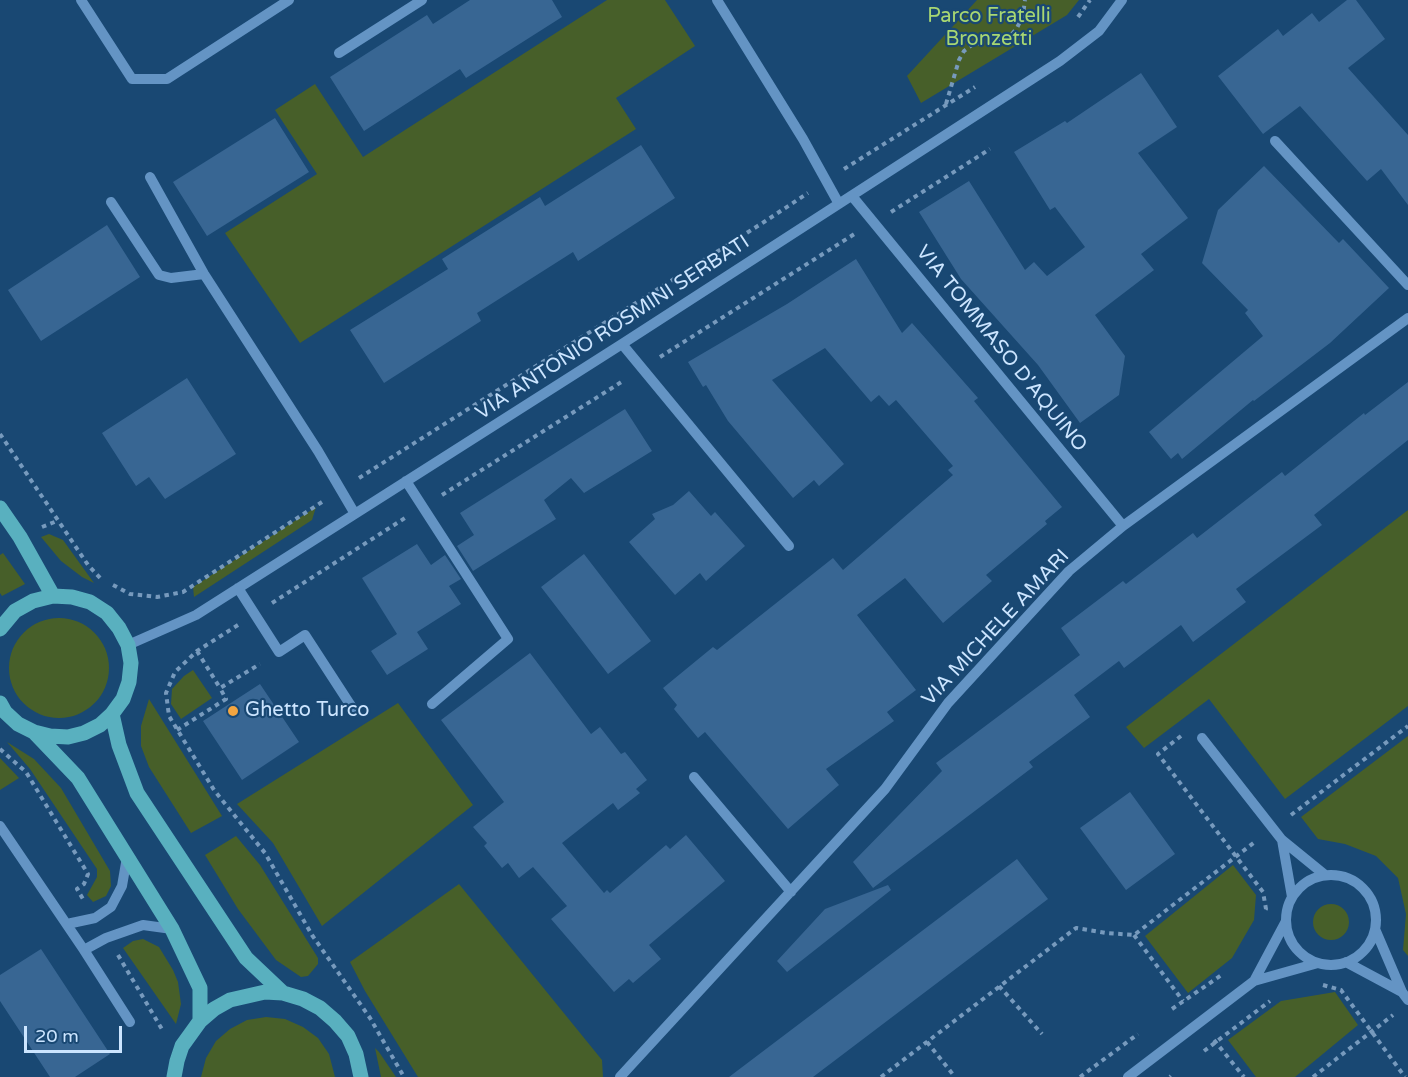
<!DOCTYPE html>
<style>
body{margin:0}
#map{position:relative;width:1408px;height:1077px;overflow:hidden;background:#194873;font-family:"Varela Round",sans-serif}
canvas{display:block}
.scale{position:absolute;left:24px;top:1026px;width:98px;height:27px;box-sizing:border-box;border:3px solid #cce5ff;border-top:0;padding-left:8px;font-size:18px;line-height:21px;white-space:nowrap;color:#cce5ff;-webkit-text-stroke:4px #194873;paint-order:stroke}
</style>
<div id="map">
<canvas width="1408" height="1077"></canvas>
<div class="scale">20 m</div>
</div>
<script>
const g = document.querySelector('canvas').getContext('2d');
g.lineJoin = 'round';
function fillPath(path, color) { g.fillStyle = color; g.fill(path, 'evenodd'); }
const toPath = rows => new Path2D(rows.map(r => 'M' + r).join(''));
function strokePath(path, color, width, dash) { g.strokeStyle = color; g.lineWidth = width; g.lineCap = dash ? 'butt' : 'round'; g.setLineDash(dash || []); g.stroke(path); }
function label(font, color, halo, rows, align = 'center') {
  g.font = font + ' "Varela Round",sans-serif'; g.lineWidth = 4.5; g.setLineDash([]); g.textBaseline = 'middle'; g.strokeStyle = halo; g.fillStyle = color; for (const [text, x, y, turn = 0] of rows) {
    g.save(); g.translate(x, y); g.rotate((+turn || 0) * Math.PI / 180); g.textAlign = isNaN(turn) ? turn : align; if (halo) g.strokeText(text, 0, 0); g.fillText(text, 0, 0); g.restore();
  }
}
const green = toPath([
 [607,0,665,0,695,46,616,98,636,129,300,343,225,233,317,174,275,110,315,84,363,157],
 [977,0,1079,0,1067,15,921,103,907,76],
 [316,507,312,520,194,597,193,587],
 [1408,510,1408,706,1285,799,1209,699,1144,748,1126,727],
 [49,534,63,540,94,583,82,577,61,561,41,537],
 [3,553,25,584,2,596,0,593,0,555],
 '9 668a50 50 0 1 1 100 0a50 50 0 1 1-100 0Z',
 [193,670,212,698,181,719,171,704,172,689,184,676],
 [149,699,222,816,191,833,149,767,141,746,141,726],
 [398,703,473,805,322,926,273,843,237,804],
 [1408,736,1408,956,1403,950,1406,914,1398,878,1376,856,1345,844,1318,839,1301,817],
 [7,742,34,759,61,788,110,871,111,886,106,896,93,902,87,895,97,877,97,869,30,769],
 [0,758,19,778,0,790],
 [236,836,260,865,318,958,318,964,308,976,301,977,276,960,238,909,205,855],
 [1233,865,1256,895,1254,920,1232,958,1188,993,1145,936],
 [459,884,602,1060,603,1077,418,1077,365,991,350,962],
 '1313 922a18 18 0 1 1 36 0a18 18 0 1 1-36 0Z',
 [143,939,159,947,173,970,178,982,181,1004,176,1024,123,948,133,941],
 [1335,992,1358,1025,1295,1077,1256,1077,1228,1040,1281,1001],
 [266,1017,285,1019,303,1027,318,1038,329,1054,335,1077,201,1077,206,1058,216,1041,230,1029,247,1020],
 [375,1048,379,1052,396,1077,381,1077]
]);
const building = toPath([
 [470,0,552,0,562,17,466,78,460,69,364,131,330,77,427,15,433,24],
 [1347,0,1356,0,1385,39,1348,68,1408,135,1408,205,1381,169,1367,181,1300,106,1263,134,1218,76,1278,29,1283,36,1312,13,1319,22],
 [1141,73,1177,127,1138,153,1188,218,1141,254,1154,270,1095,315,1125,356,1119,395,1080,423,1038,365,961,279,919,212,969,181,1025,270,1034,262,1047,276,1085,247,1055,207,1050,210,1014,152,1065,121,1067,123],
 [275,118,309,172,207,236,173,182],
 [641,145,675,198,578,261,573,252,477,313,481,321,384,383,350,330,448,269,442,259,540,197,545,206],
 [1264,166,1339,243,1343,239,1389,288,1330,343,1254,401,1253,400,1182,459,1178,453,1171,459,1149,432,1263,336,1245,313,1248,310,1202,263,1218,210],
 [107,225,140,277,41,341,8,290],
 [856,259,902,333,912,323,978,398,974,401,1062,507,1045,521,1047,524,986,575,992,581,943,623,905,578,857,615,916,690,887,712,894,721,826,769,839,785,788,829,705,732,698,738,674,709,677,705,663,688,713,647,717,650,833,558,843,570,953,475,948,470,953,466,896,400,889,406,879,395,871,402,825,348,772,380,844,464,819,486,814,480,793,498,728,421,706,385,703,387,688,362,787,304],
 [187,378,236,454,165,499,149,477,136,486,102,433],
 [1408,382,1408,440,1314,515,1322,525,1236,589,1246,602,1193,642,1181,625,1124,668,1119,661,1074,695,1090,717,1029,762,1033,767,873,888,853,862,942,771,936,763,1080,655,1061,628,1123,581,1126,584,1193,533,1197,538,1282,472,1285,476,1364,413,1365,415],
 [625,409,652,451,584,493,571,478,544,500,556,519,473,571,457,546,474,535,460,513],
 [689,491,711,516,715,512,745,546,706,581,700,573,675,595,629,542,655,519,652,514,673,505],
 [417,544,431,565,445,555,461,579,449,586,461,604,417,632,428,649,387,675,371,651,397,634,362,578],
 [584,554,651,641,608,674,541,587],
 [530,653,591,734,600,727,621,754,625,752,647,780,636,789,640,793,618,810,613,803,562,843,604,893,607,890,610,893,666,845,670,849,686,835,725,881,649,945,661,959,633,983,629,979,614,992,551,919,567,906,533,867,519,878,508,863,502,868,484,846,487,843,473,827,504,802,441,720],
 [260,684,299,742,242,780,203,721],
 [1130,792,1175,854,1126,890,1080,828],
 [1017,859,1048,899,813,1077,729,1077],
 [888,885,891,890,787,972,777,961,825,909],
 [41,949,110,1054,75,1077,50,1077,0,1001,0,975]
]);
const path = toPath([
 [1078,17,1090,0],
 [946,104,959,60,964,51,972,45,1005,38,1011,35,1017,28,1023,15,1025,0],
 [844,169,975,87],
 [891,212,990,149],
 [660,357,856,233],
 [0,434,88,565,101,579],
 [359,478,764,222,808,193],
 [442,495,623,381],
 [42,527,57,521],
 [113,585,130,594,157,597,183,592,322,502],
 [272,603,405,518],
 [238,625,197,651,175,672,166,693,169,716,214,790,265,853,312,935,370,1018,404,1077],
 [197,651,220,688],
 [177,730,226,699,220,688,260,664],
 [1181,736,1158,754,1263,892,1266,909,1264,912],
 [0,749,26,772,88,874,84,884,77,889,83,899],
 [1291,815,1408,726],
 [1134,935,1183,1001],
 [118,955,163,1031],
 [1323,985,1341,990,1405,1077],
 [999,986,1042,1034],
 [1172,1009,1223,974],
 [1214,1040,1244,1077],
 [927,1042,955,1077],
 [1204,1051,1270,1001],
 [881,1077,1076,928,1106,933,1134,935,1256,841],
 [1080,1077,1138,1034],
 [1170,1077,1171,1076],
 [1313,1077,1393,1015]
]);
const minor = toPath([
 [81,0,132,79,167,79,289,0],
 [717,0,803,139,839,204],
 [339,53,422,0],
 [1275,141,1408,285],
 [150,177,204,274,318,451,355,514],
 [852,196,1123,526],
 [111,202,159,275,171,278,204,274],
 [622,344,789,546],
 [406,481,508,639,432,704],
 [238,588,279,652,305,635,355,712],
 [128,645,196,615,622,344,1060,61,1099,31,1122,0],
 [1202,738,1282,840,1325,875],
 [694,777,791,892],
 [0,826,84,950,130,1022],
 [1282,840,1292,897],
 '1286 920a45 45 0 1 1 90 0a45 45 0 1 1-90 0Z',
 [67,924,95,918,111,907,122,886,127,857],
 [1375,929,1402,992,1408,1000],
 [84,950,106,938,143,925,172,929],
 [1346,962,1402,992],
 [1254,981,1286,921],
 [620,1077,885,789,948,703,1069,571,1123,526,1408,318],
 [1128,1077,1254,981,1318,963]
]);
const major = toPath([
 [0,508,20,537,53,596],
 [0,629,15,611,33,601,53,596,72,597,90,602,107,613,119,628,128,645,131,663,129,682,123,699,112,714,100,725,84,733,68,737,50,736,34,732,18,724,5,712,0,703],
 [112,714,119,745,137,793,246,958,283,993],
 [34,732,78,778,172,929,200,988,200,1021],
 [174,1077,177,1061,182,1046,200,1021,214,1009,230,1000,265,992,283,993,303,999,320,1008,335,1021,348,1036,356,1054,361,1077]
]);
const markers = [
 [233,711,6,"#f2a541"]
];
const parkNames = [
 ["Parco Fratelli",989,17],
 ["Bronzetti",989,40]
];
const streetNames = [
 ["VIA ANTONIO ROSMINI SERBATI",613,328,-33],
 ["VIA TOMMASO D'AQUINO",1001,349,51],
 ["VIA MICHELE AMARI",996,628,-47]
];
const poiNames = [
 ["Ghetto Turco",245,711]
];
fillPath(green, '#475f29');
fillPath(building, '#386693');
strokePath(path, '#779abd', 4, [4.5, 4.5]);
strokePath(minor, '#6494c4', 10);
strokePath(major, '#59b0bf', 15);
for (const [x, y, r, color] of markers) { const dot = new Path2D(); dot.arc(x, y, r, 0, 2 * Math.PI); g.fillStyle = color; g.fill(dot); strokePath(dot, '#194873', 2); }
label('20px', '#a8d772', '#194873', parkNames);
label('20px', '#cce5ff', '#194873', streetNames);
label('20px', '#cce5ff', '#194873', poiNames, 'left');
</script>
